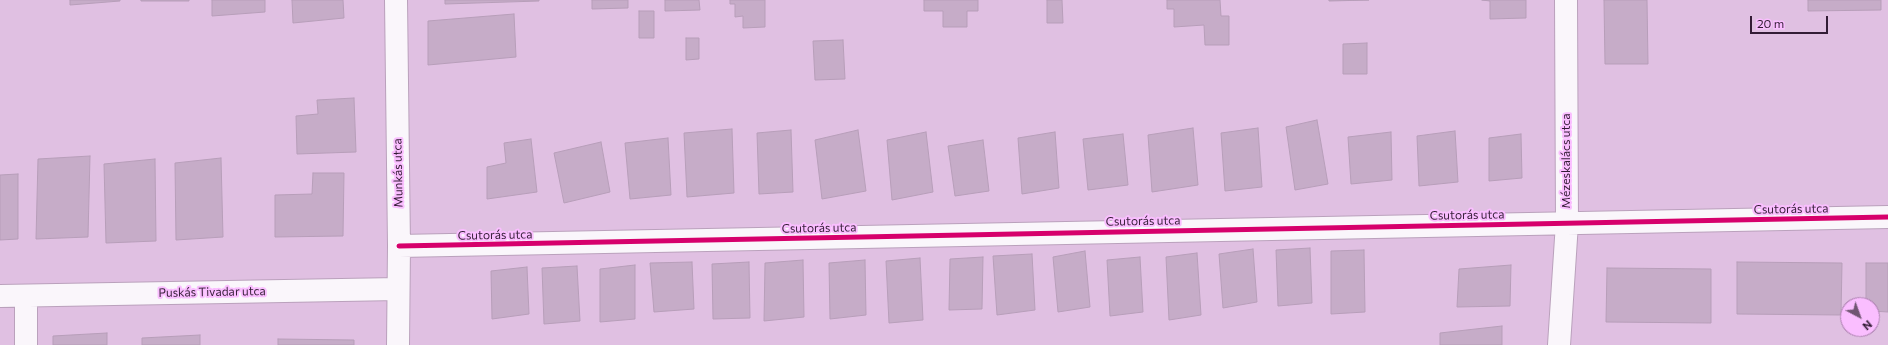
<!DOCTYPE html>
<meta charset="utf-8">
<style>
body{margin:0}
#map{position:relative;width:1888px;height:345px;overflow:hidden;background:#e0c0e2;font-family:Commissioner,sans-serif}
canvas{display:block}
.north{position:absolute;left:1840px;top:297px;width:40px;height:40px;box-sizing:border-box;background:#fabeff;border:1px solid #aa7dae;border-radius:50%;rotate:139deg;font-size:11px;font-weight:700;line-height:16px;text-align:center;color:#331c35}
.north::after{content:'';display:block;margin:auto;width:14px;height:18px;background:#705572;clip-path:polygon(50% 0,100% 100%,50% 72%,0 100%)}
.scale{position:absolute;left:1750px;top:16px;width:78px;height:18px;box-sizing:border-box;border:2px solid #331c35;border-top:0;padding-left:5px;font-size:12px;line-height:14px;white-space:nowrap;color:#331c35;-webkit-text-stroke:3px #fabeff;paint-order:stroke}
</style>
<div id="map">
<canvas width="1888" height="345"></canvas>
<div class="north">N</div>
<div class="scale">20 m</div>
</div>
<script>
const g = document.querySelector('canvas').getContext('2d');
g.lineJoin = 'round';
function fillPath(path, color) { g.fillStyle = color; g.fill(path, 'evenodd'); }
const toPath = rows => new Path2D(rows.map(r => 'M' + r).join(''));
function strokePath(path, color, width, dash) { g.strokeStyle = color; g.lineWidth = width; g.lineCap = dash ? 'butt' : 'round'; g.setLineDash(dash || []); g.stroke(path); }
function label(font, color, halo, rows, align = 'center') {
  g.font = font + ' Commissioner,sans-serif'; g.lineWidth = 4; g.setLineDash([]); g.textBaseline = 'middle'; g.strokeStyle = halo; g.fillStyle = color; for (const [text, x, y, turn = 0] of rows) {
    g.save(); g.translate(x, y); g.rotate((+turn || 0) * Math.PI / 180); g.textAlign = isNaN(turn) ? turn : align; if (halo) g.strokeText(text, 0, 0); g.fillText(text, 0, 0); g.restore();
  }
}
const building = toPath([
 [70,0,120,0,120,1,70,5,70,0],
 [141,0,189,0,189,1,141,1,141,0],
 [212,0,265,0,265,12,212,16,212,0],
 [292,0,343,0,344,18,293,23,292,0],
 [445,0,539,0,539,1,445,4,445,0],
 [592,0,628,0,628,8,592,9,592,0],
 [665,0,699,0,700,10,665,11,665,0],
 [730,0,765,0,765,27,743,28,743,16,735,17,735,4,730,4,730,0],
 [924,0,978,0,978,11,967,11,967,27,943,27,943,11,924,11,924,0],
 [1047,0,1062,0,1063,23,1047,23,1047,0],
 [1167,0,1220,0,1221,16,1229,16,1229,45,1205,45,1204,25,1174,27,1174,9,1167,9,1167,0],
 [1329,0,1369,0,1329,1,1329,0],
 [1482,0,1526,0,1526,18,1490,19,1490,1,1482,0],
 [1604,0,1647,0,1648,64,1605,64,1604,0],
 [1808,0,1881,0,1881,10,1808,11,1808,0],
 [639,11,654,11,654,38,639,38,639,11],
 [514,14,516,57,428,65,428,21,514,14],
 [686,38,699,38,699,59,686,60,686,38],
 [843,40,845,79,815,80,813,41,843,40],
 [1367,43,1367,74,1343,74,1343,44,1367,43],
 [354,98,356,152,297,154,296,116,318,114,317,100,354,98],
 [1317,120,1328,184,1295,190,1286,127,1317,120],
 [1193,128,1198,185,1152,192,1148,135,1193,128],
 [1258,128,1262,187,1225,191,1221,133,1258,128],
 [732,129,734,193,687,197,684,133,732,129],
 [791,130,793,192,759,194,757,133,791,130],
 [858,130,866,191,822,199,815,140,858,130],
 [1455,131,1458,182,1419,186,1417,136,1455,131],
 [926,132,933,192,892,200,887,140,926,132],
 [1055,132,1059,188,1022,194,1018,138,1055,132],
 [1391,132,1392,180,1351,184,1348,137,1391,132],
 [1123,134,1128,185,1088,190,1083,139,1123,134],
 [1521,134,1522,178,1489,181,1489,138,1521,134],
 [668,138,671,195,630,199,625,143,668,138],
 [531,139,537,192,487,199,487,167,506,163,504,143,531,139],
 [983,140,989,191,955,196,948,146,983,140],
 [601,142,610,192,564,203,554,153,601,142],
 [90,156,88,237,36,239,38,159,90,156],
 [221,158,223,237,176,240,175,163,221,158],
 [155,159,156,241,106,243,104,164,155,159],
 [313,173,344,173,343,236,275,237,275,195,312,194,313,173],
 [18,174,18,239,0,240,0,175,18,174],
 [1310,248,1312,303,1278,306,1276,250,1310,248],
 [1253,249,1257,302,1223,308,1219,254,1253,249],
 [1364,250,1365,312,1331,314,1331,251,1364,250],
 [1085,251,1090,307,1058,312,1053,257,1085,251],
 [1197,253,1201,315,1169,320,1166,257,1197,253],
 [1032,254,1035,310,997,315,993,256,1032,254],
 [983,257,982,309,949,310,950,259,983,257],
 [1140,257,1143,312,1110,316,1107,260,1140,257],
 [920,258,923,320,889,323,886,261,920,258],
 [803,260,804,317,764,321,765,263,803,260],
 [865,260,866,315,830,319,829,263,865,260],
 [692,262,694,309,654,312,650,263,692,262],
 [749,262,750,318,713,319,712,264,749,262],
 [1737,262,1842,263,1841,315,1737,314,1737,262],
 [1866,263,1888,263,1888,312,1872,311,1872,305,1866,305,1866,263],
 [635,265,635,319,600,322,600,269,635,265],
 [1511,265,1510,306,1457,307,1459,269,1511,265],
 [577,266,580,321,544,324,542,268,577,266],
 [527,267,529,314,492,319,491,271,527,267],
 [1607,268,1711,269,1711,323,1606,322,1607,268],
 [1502,326,1502,345,1440,345,1440,333,1502,326],
 [107,333,107,345,53,345,53,336,107,333],
 [200,335,200,345,142,345,142,338,200,335],
 [278,339,354,340,354,345,278,345,278,339]
]);
const street = toPath([
 [396,0,399,246,398,345],
 [399,246,1888,217],
 [0,296,398,289],
 [26,296,26,345],
 [1559,345,1567,223,1566,0]
]);
const cycleway = toPath([
 [399,246,1888,217]
]);
const streetNames = [
 ["Mézeskalács utca",1566,161,-90],
 ["Munkás utca",398,173,-91],
 ["Csutorás utca",1791,209,-1],
 ["Csutorás utca",1467,215,-1],
 ["Csutorás utca",1143,221,-1],
 ["Csutorás utca",819,228,-1],
 ["Csutorás utca",495,235,-1],
 ["Puskás Tivadar utca",212,292,-1]
];
fillPath(building, '#c6acc8');
strokePath(building, '#b79eb9', 1);
strokePath(street, '#baa1bc', 24);
strokePath(street, '#faf6fb', 22);
strokePath(cycleway, '#d6006c', 5);
label('12px', '#331c35', '#fabeff', streetNames);
</script>
